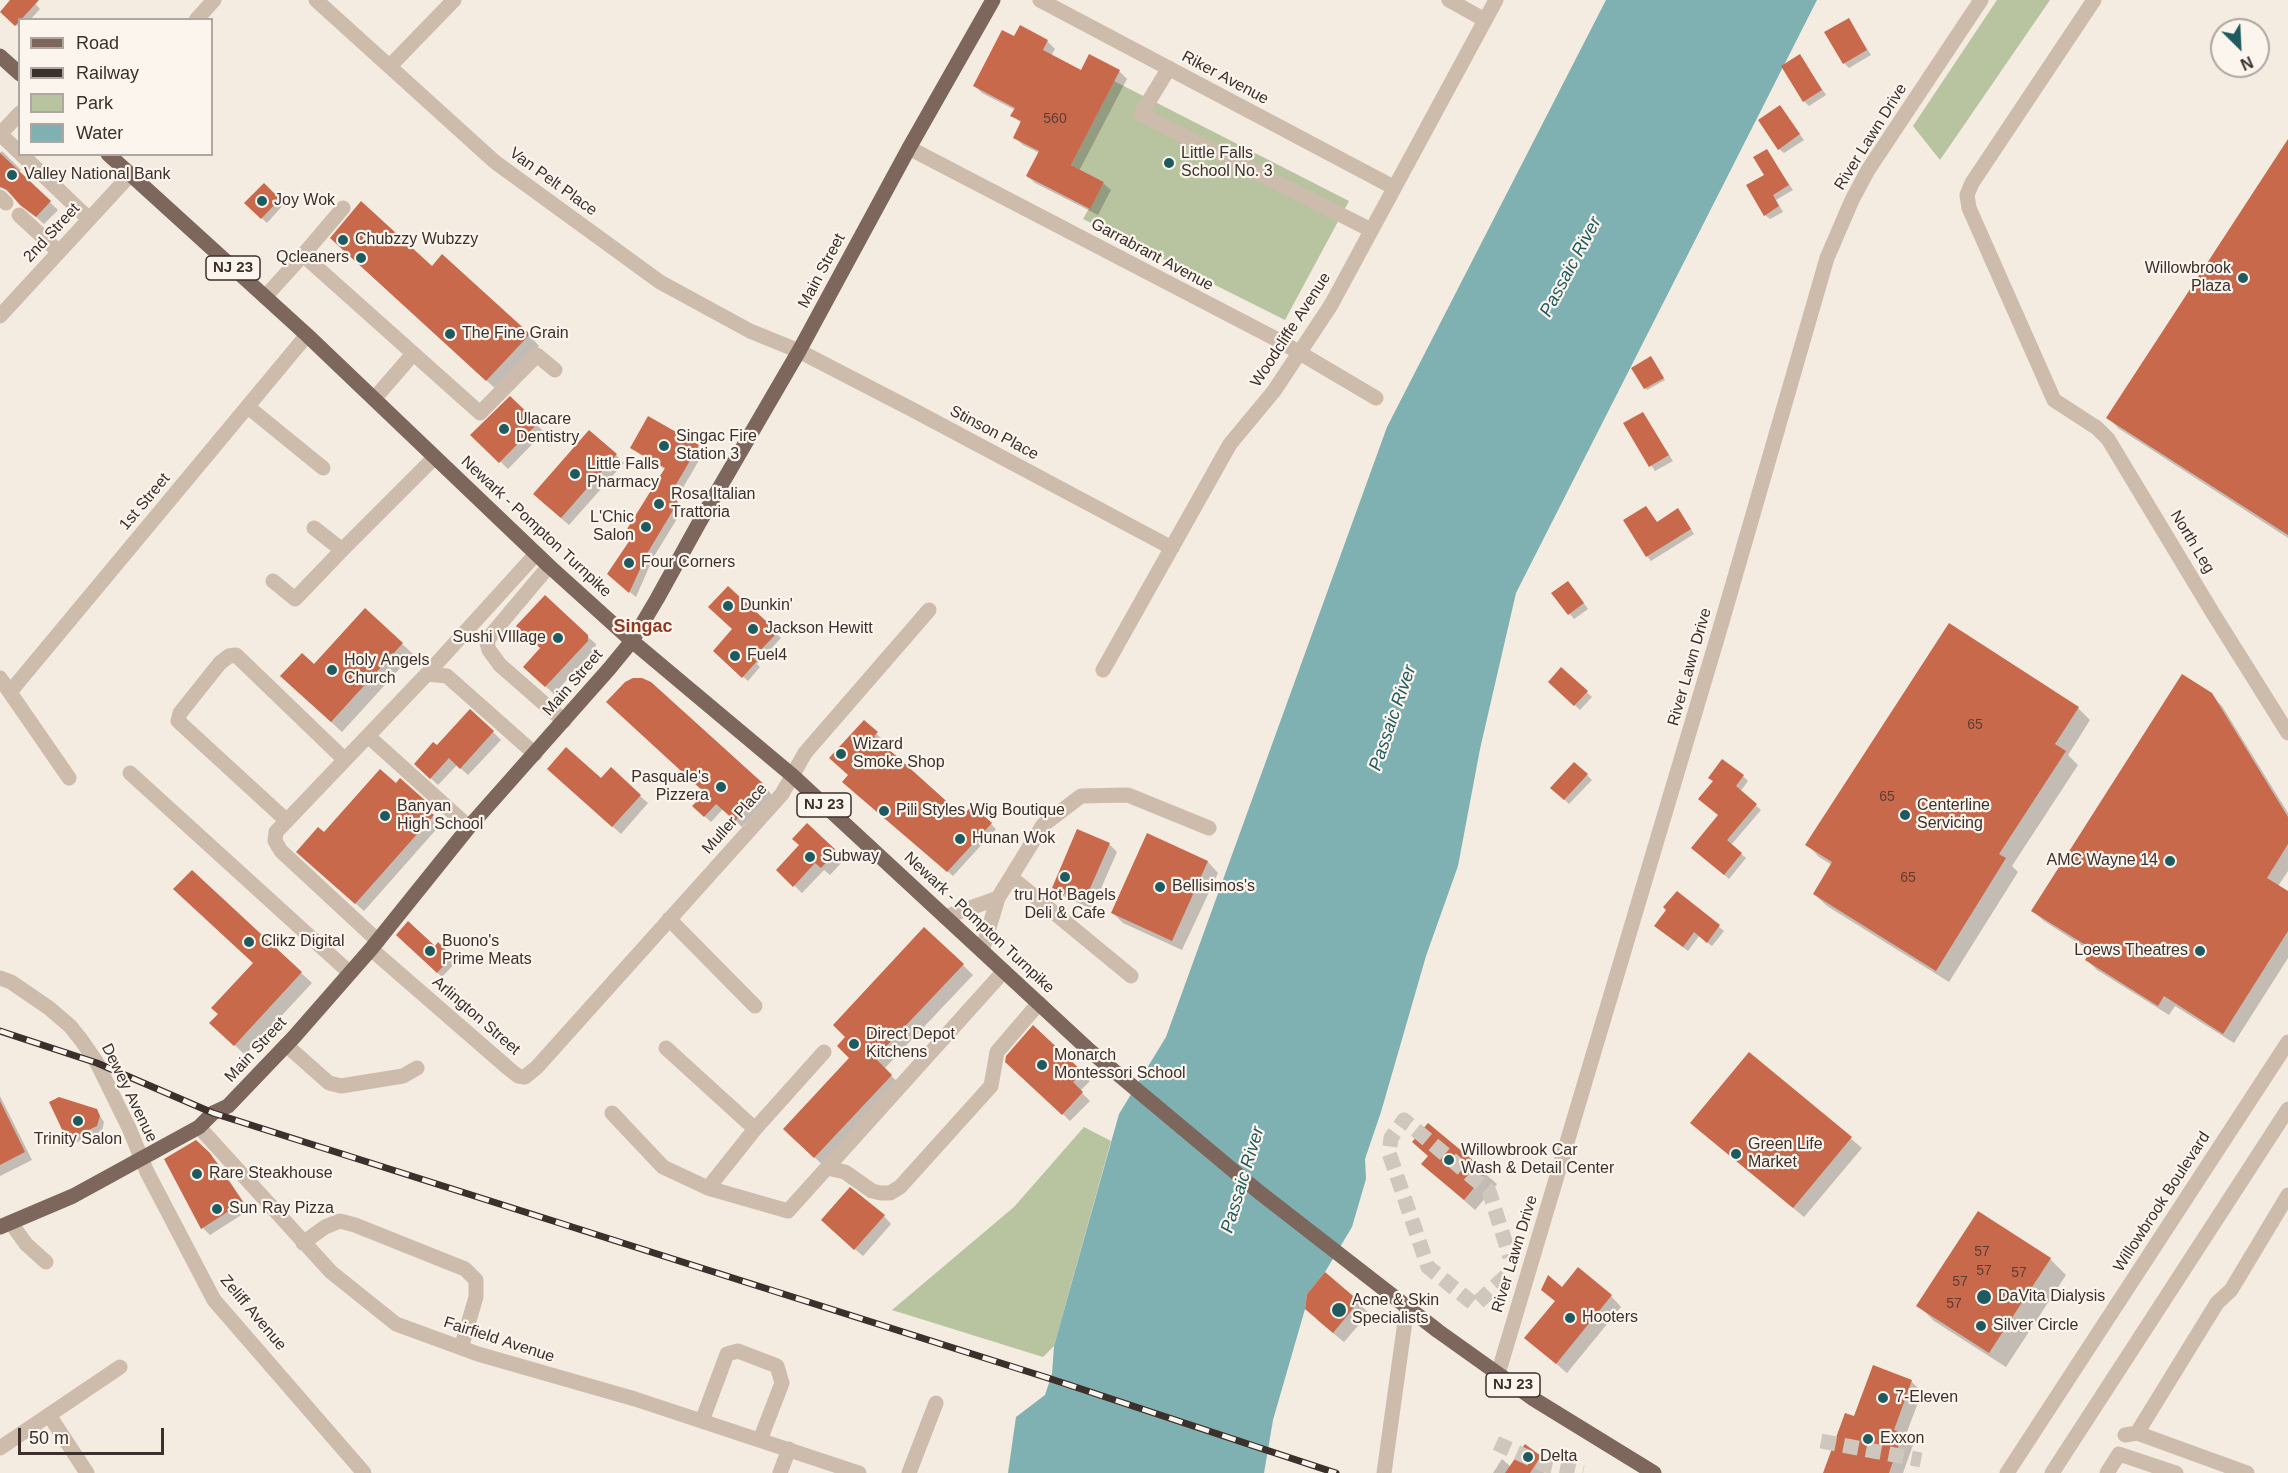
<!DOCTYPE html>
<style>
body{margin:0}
#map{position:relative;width:2288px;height:1473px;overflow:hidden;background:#f4ebe1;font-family:Arial,sans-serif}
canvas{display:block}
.legend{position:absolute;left:18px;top:18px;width:195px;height:138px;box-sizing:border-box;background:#fbf5ee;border:2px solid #aea6a0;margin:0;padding:8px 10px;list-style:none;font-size:18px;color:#3b302b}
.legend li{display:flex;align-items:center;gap:12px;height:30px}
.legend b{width:30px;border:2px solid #aea6a0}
.north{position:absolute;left:2210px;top:18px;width:60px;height:60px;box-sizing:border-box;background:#fbf5ee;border:2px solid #aea6a0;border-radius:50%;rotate:156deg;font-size:16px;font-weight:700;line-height:24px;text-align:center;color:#3b302b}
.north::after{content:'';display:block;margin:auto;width:21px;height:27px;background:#1f5a5e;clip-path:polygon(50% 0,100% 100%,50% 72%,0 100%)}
.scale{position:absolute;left:18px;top:1428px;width:146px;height:27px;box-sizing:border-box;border:3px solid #3b302b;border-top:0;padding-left:8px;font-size:18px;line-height:21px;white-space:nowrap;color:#3b302b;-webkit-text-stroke:4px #fbf5ee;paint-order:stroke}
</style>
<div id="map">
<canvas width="2288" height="1473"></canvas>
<ul class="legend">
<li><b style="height:8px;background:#7d675c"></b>Road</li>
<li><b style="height:8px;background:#3b302b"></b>Railway</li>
<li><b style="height:16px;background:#b8c4a0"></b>Park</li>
<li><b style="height:16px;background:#7fb0b2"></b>Water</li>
</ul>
<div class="north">N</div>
<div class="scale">50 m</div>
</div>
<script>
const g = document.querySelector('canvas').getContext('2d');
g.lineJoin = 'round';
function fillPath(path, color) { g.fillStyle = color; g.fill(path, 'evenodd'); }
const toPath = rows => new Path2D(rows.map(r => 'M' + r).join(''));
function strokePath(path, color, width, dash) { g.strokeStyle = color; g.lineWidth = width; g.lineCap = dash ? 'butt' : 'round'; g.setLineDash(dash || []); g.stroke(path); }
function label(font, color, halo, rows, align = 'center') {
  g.font = font + ' Arial,sans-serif'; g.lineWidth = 4.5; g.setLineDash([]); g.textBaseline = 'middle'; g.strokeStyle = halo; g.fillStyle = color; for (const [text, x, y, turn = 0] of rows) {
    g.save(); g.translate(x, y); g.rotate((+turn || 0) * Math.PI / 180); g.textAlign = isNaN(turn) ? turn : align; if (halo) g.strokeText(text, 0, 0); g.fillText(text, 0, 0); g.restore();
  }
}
const green = toPath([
 [1997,0,2050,0,1940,160,1913,126],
 [1114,81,1349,201,1285,320,1083,219,1104,182,1071,165],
 [1084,1127,1111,1141,1054,1346,1043,1357,892,1310,1014,1207]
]);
const water = toPath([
 [1606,0,1817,0,1516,593,1480,749,1458,866,1426,956,1381,1112,1365,1159,1366,1179,1352,1227,1325,1272,1307,1294,1305,1309,1273,1420,1264,1473,1008,1473,1016,1417,1045,1395,1052,1374,1054,1346,1119,1114,1166,1037,1387,427]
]);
const shadow = toPath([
 [12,0,32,0,40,9,30,20,20,20,20,28,1,11],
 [1849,20,1871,55,1849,68,1844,63],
 [1015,38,1047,41,1055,49,1051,56,1082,72,1119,71,1127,79,1079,171,1103,183,1111,190,1098,215,1035,183,1027,176,1039,153,1023,145,1015,137,1022,124,1012,115,1015,110,982,93,975,86],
 [1800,56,1826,95,1809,106,1804,101],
 [1780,107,1804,140,1784,153,1779,149],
 [2288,142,2288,538,2118,428,2108,417],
 [2,151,21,170,19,172,58,210,44,224,0,185,0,153],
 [1767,151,1793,190,1776,200,1783,212,1770,219,1765,215],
 [264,185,284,204,267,223,246,203],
 [342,249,432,268,529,335,539,346,498,391],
 [1653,360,1665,380,1647,390,1645,388],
 [510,398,544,432,508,469,473,435],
 [1643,414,1673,461,1655,471,1625,424],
 [698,446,704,452,675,501,683,509,653,558,636,597,615,580,665,469,638,453,632,447],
 [616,455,624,463,569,525,542,502],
 [1646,508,1658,524,1682,515,1694,534,1651,561,1647,556],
 [728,588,781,638,757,664,760,667,748,681,715,651,734,630],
 [1573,588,1588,609,1574,619,1553,594],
 [365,610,413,654,342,732,293,687],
 [587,636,596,644,595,649,554,694,533,675],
 [1561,669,1592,697,1580,710,1550,682],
 [2211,695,2222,706,2288,813,2288,871,2278,886,2288,893,2288,958,2234,1043,2175,1006,2169,1015,2097,970,2087,960,2092,952,2044,921,2033,911],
 [2078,708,2090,720,2068,755,2078,765,2012,866,2018,872,1949,982,1827,906,1814,894,1832,865,1819,857,1807,844],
 [864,722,882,739,879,743,963,818,973,807,996,829,953,876,850,787,850,775],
 [493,732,501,740,468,775,457,765,438,785,423,771,437,747],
 [1575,764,1592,780,1569,804,1553,788],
 [556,776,601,780,640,796,648,803,621,834],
 [1743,776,1748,781,1740,792,1761,810,1731,845,1746,858,1729,879,1698,852,1720,816,1714,782],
 [396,785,426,803,433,811,430,814,441,824,364,911,306,859,324,834],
 [766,788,772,795,742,827,723,809,711,822,701,813,706,793],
 [807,826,844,860,830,875,824,870,802,893,778,870,801,845],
 [1148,835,1208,862,1218,873,1182,950,1123,923,1113,913],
 [1109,844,1117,852,1092,909,1061,895,1053,887],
 [192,872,312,983,245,1055,222,1033,219,1015,254,963],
 [1677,893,1724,931,1712,946,1699,936,1688,951,1661,931,1667,910],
 [398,935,435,948,438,945,456,962,442,977],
 [963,965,973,975,884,1069,902,1086,826,1168,795,1139,851,1058,847,1037],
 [1033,1027,1090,1081,1080,1091,1090,1101,1070,1121,1007,1061],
 [1749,1054,1862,1148,1804,1217,1692,1123],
 [0,1096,32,1160,0,1176],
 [96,1110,104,1122,102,1131,73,1144,68,1139],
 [1428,1125,1497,1184,1475,1210,1423,1164,1429,1157],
 [196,1142,217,1162,249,1210,210,1235,203,1228,166,1160],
 [884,1216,891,1224,863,1256,830,1228],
 [2050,1259,2066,1275,2006,1367,1934,1321,1918,1305],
 [1325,1274,1369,1313,1344,1342,1317,1320],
 [1543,1289,1562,1289,1611,1296,1621,1307,1567,1373,1526,1338,1556,1302],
 [1911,1381,1922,1392,1905,1437,1913,1445,1903,1473,1826,1473,1855,1418],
 [1525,1447,1549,1466,1544,1473,1493,1473,1502,1459,1511,1467]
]);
const building = toPath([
 [10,0,39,0,15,26,0,12],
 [1849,18,1867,50,1843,64,1824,32],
 [1020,25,1048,40,1043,50,1081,70,1089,54,1120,70,1071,165,1104,182,1090,209,1026,176,1039,151,1013,138,1021,121,1010,116,1015,108,973,86,1002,30,1014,36],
 [1800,54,1822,90,1803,102,1781,66],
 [1780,105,1800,134,1778,150,1758,120],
 [2288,139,2288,535,2106,418],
 [1767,149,1789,185,1773,195,1779,206,1764,216,1746,185,1764,175,1753,157],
 [0,153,51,201,36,217,20,205,7,190,0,187],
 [264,183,280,199,261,219,244,203],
 [361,201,432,266,442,254,530,334,486,381,330,238],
 [1651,356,1664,378,1644,389,1631,368],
 [510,396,538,423,499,463,470,435],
 [1643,412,1669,455,1649,467,1623,423],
 [648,416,699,445,670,495,678,502,648,552,629,593,607,574,634,534,627,529,665,468,630,448],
 [589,430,617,454,561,518,533,494],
 [1646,506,1657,522,1678,508,1691,529,1646,557,1623,520],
 [1568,581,1584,603,1568,615,1551,593],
 [728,586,778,632,753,658,757,661,742,678,713,651,732,629,708,607],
 [545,595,588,635,588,641,545,687,523,667,540,648,516,626],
 [365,608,403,643,331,722,280,676,302,653,314,664],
 [1949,623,2079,707,2055,744,2066,751,1999,854,2006,858,1936,971,1813,894,1832,862,1805,845],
 [1561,667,1588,691,1574,706,1548,682],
 [2182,674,2212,693,2288,817,2288,844,2267,878,2288,891,2288,931,2223,1034,2164,996,2158,1006,2085,960,2092,949,2031,911],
 [633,678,642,678,651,682,767,787,735,821,716,804,704,817,692,806,705,793,606,702,625,682],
 [470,709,494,731,460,769,449,758,430,779,414,764,433,742,437,745],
 [864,720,878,732,874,736,963,816,972,805,992,823,947,872,842,782,848,775,829,758],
 [566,747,601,778,611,767,641,795,612,827,547,769],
 [1722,759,1744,775,1736,786,1757,804,1727,840,1742,853,1724,875,1691,848,1718,815,1698,799,1713,781,1708,778],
 [1574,762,1588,774,1564,800,1550,788],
 [380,769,396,783,400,778,427,802,423,806,434,815,355,904,296,852,318,827,324,832],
 [807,823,837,851,821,868,815,863,793,887,776,870,799,845,792,839],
 [1077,829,1110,843,1084,902,1052,888],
 [1147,833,1208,861,1172,941,1111,913],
 [192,870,302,972,234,1046,209,1023,218,1014,211,1008,253,963,173,889],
 [1677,891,1720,925,1707,943,1694,932,1683,947,1654,926,1666,910,1663,907],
 [408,921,435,946,438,942,452,956,437,973,396,935],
 [924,927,964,964,875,1058,892,1075,814,1158,783,1129,849,1058,837,1046,845,1037,833,1025],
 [1033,1025,1083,1072,1073,1082,1083,1092,1062,1115,1005,1062,1006,1056],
 [1749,1052,1852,1137,1793,1208,1690,1123],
 [59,1097,97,1109,100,1116,97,1126,67,1140,49,1102],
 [0,1101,25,1152,0,1165],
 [1428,1123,1487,1172,1464,1200,1421,1164,1428,1156,1412,1142],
 [196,1140,210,1153,243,1202,201,1229,164,1159],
 [850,1187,885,1215,854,1250,821,1220],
 [1978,1211,2051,1258,1989,1353,1916,1306],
 [1578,1267,1612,1295,1556,1364,1524,1338,1555,1301,1541,1290,1548,1275,1562,1287],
 [1325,1272,1359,1301,1333,1333,1305,1309,1307,1294],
 [1873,1365,1912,1380,1894,1430,1903,1433,1889,1473,1823,1473,1845,1413,1854,1416],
 [1525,1444,1541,1456,1530,1473,1505,1473]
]);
const minorTunnel = toPath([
 [1506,1276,1475,1305,1428,1267,1389,1153,1391,1138,1404,1120,1489,1191,1510,1257],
 [1821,1441,1921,1460],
 [1496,1443,1545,1465,1583,1473]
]);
const minor = toPath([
 [316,0,495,162,660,282,750,331,799,351,915,411,1172,548],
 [1040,0,1393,187],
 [1449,0,1485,20],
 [2094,0,1972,183,1967,195,1969,208,2054,400,2097,428,2108,439,2214,615,2288,733],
 [196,20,214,0],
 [390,66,454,0],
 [1169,68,1141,114,1371,230],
 [20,113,0,134,20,153],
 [909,148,1278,340,1376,398],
 [21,154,89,219],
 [0,197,6,203],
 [343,208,303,255,480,413,537,355,555,370],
 [19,215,59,252],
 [265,297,303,255],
 [0,316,130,175],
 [374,399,413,354],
 [248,407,323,468],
 [314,528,342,550,435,457],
 [549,566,491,635,487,643,489,650,500,665,564,721],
 [273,581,295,599,342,550],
 [1103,670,1230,444,1274,391,1331,305,1496,0],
 [427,674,536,554],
 [0,678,69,778],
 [10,692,307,335],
 [368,736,469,827],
 [130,773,350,973],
 [287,821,178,721,180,713,220,663,229,656,236,655,345,760],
 [1012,878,1131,976],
 [998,898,1043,825,1081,796,1128,795,1209,828],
 [945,917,998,898,982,951],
 [669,919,755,1006],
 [378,941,281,851,275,841,276,832,427,674,447,676,535,754],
 [371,949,508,1068,518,1076,525,1077,537,1067,782,794,805,753,929,610],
 [0,978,11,982,49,1008,70,1026,82,1041,97,1063,129,1128,147,1172,214,1300,364,1473],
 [286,1045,329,1083,341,1086,403,1076,417,1068],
 [666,1048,755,1129,708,1188,788,1211,1004,971],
 [612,1113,663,1167,708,1188],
 [199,1127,331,1272,396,1324,478,1354,635,1399,859,1473],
 [755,1129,824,1052],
 [827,1168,845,1172,872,1191,881,1193,890,1193,900,1187,991,1086,997,1052,1039,1003],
 [11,1223,26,1244,46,1262],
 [303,1243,325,1227,340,1221,355,1225,465,1269,476,1280,476,1297,461,1348],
 [1498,1374,1719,632,1827,258,1852,200,1868,170,1981,0],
 [49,1415,87,1473],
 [702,1421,727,1354,738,1351,777,1366,782,1383,760,1440],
 [2137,1433,2217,1303,2231,1290,2288,1195],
 [2125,1435,2137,1433,2247,1473],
 [0,1448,120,1367],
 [780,1473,789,1449],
 [909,1473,936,1403],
 [1384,1473,1407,1307],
 [2007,1473,2288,1042],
 [2052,1473,2288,1109],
 [2107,1473,2119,1454,2176,1473]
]);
const major = toPath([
 [0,56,20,74],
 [108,154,307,335,549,566,632,641,793,776,1089,1050,1259,1192,1438,1331,1532,1398,1654,1473],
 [0,1227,73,1196,199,1127,213,1113,228,1106,294,1037,371,949,469,827,609,669,632,641,657,599,699,523,799,351,909,148,993,0]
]);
const rail = toPath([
 [0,1031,97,1063,213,1113,1048,1378,1336,1473]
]);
const markers = [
 [1169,163,6,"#1f5a5e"],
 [12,175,6,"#1f5a5e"],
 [262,201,6,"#1f5a5e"],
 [343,240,6,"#1f5a5e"],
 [361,258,6,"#1f5a5e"],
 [2243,278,6,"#1f5a5e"],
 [450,334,6,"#1f5a5e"],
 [504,429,6,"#1f5a5e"],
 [664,446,6,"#1f5a5e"],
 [575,474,6,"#1f5a5e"],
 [659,504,6,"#1f5a5e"],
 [646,527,6,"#1f5a5e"],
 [629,563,6,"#1f5a5e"],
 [728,606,6,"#1f5a5e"],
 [753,629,6,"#1f5a5e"],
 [558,638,6,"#1f5a5e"],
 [735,656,6,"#1f5a5e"],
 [332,670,6,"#1f5a5e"],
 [841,754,6,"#1f5a5e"],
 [721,787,6,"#1f5a5e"],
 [884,811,6,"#1f5a5e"],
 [1905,815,6,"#1f5a5e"],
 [385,816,6,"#1f5a5e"],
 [960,839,6,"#1f5a5e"],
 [810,857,6,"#1f5a5e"],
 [2170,861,6,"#1f5a5e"],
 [1065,877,6,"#1f5a5e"],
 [1160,887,6,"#1f5a5e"],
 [249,942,6,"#1f5a5e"],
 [430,951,6,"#1f5a5e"],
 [2200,951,6,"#1f5a5e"],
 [854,1044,6,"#1f5a5e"],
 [1042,1065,6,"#1f5a5e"],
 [78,1121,6,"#1f5a5e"],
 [1736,1154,6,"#1f5a5e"],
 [1449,1160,6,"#1f5a5e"],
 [197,1174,6,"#1f5a5e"],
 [217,1209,6,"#1f5a5e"],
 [1984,1297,8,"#1f5a5e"],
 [1339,1310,8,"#1f5a5e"],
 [1570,1318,6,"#1f5a5e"],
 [1981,1326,6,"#1f5a5e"],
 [1883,1398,6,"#1f5a5e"],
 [1868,1439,6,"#1f5a5e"],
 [1528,1457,6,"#1f5a5e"]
];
const numberNames = [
 ["560",1055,119],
 ["65",1975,725],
 ["65",1887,797],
 ["65",1908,878],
 ["57",1982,1252],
 ["57",1984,1271],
 ["57",2019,1273],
 ["57",1960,1282],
 ["57",1954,1304]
];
const shields = [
 [233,268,54],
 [824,805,54],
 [1513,1385,54]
];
const shieldNames = [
 ["NJ 23",233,268],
 ["NJ 23",824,805],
 ["NJ 23",1513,1385]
];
const streetNames = [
 ["Riker Avenue",1225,78,28],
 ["River Lawn Drive",1871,137,-58],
 ["Van Pelt Place",553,182,36],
 ["2nd Street",52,233,-47],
 ["Garrabrant Avenue",1152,255,28],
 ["Main Street",822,271,-62],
 ["Woodcliffe Avenue",1291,330,-57],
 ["Stinson Place",994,433,28],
 ["1st Street",145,502,-50],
 ["Newark - Pompton Turnpike",536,527,43],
 ["North Leg",2192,542,59],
 ["River Lawn Drive",1690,667,-74],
 ["Main Street",573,683,-49],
 ["Muller Place",735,819,-48],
 ["Newark - Pompton Turnpike",979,923,43],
 ["Arlington Street",476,1016,41],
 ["Main Street",256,1050,-47],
 ["Dewey Avenue",129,1093,64],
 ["Willowbrook Boulevard",2162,1202,-57],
 ["River Lawn Drive",1515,1254,-73],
 ["Zeliff Avenue",253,1313,50],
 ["Fairfield Avenue",499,1340,18]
];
const poiNames = [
 ["Little Falls",1181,154],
 ["School No. 3",1181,172],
 ["Valley National Bank",24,175],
 ["Joy Wok",274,201],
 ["Chubzzy Wubzzy",355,240],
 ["Qcleaners",349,258,"right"],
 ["Willowbrook",2231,269,"right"],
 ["Plaza",2231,287,"right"],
 ["The Fine Grain",462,334],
 ["Ulacare",516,420],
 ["Dentistry",516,438],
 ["Singac Fire",676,437],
 ["Station 3",676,455],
 ["Little Falls",587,465],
 ["Pharmacy",587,483],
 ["Rosa Italian",671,495],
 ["Trattoria",671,513],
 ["L'Chic",634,518,"right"],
 ["Salon",634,536,"right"],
 ["Four Corners",641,563],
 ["Dunkin'",740,606],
 ["Jackson Hewitt",765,629],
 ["Sushi VIllage",546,638,"right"],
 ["Fuel4",747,656],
 ["Holy Angels",344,661],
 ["Church",344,679],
 ["Wizard",853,745],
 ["Smoke Shop",853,763],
 ["Pasquale's",709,778,"right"],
 ["Pizzera",709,796,"right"],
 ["Centerline",1917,806],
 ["Servicing",1917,824],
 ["Banyan",397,807],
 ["High School",397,825],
 ["Pili Styles Wig Boutique",896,811],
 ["Hunan Wok",972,839],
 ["Subway",822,857],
 ["AMC Wayne 14",2158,861,"right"],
 ["Bellisimos's",1172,887],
 ["tru Hot Bagels",1065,896,"center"],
 ["Deli & Cafe",1065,914,"center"],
 ["Clikz Digital",261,942],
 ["Buono's",442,942],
 ["Prime Meats",442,960],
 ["Loews Theatres",2188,951,"right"],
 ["Direct Depot",866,1035],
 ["Kitchens",866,1053],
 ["Monarch",1054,1056],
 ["Montessori School",1054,1074],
 ["Trinity Salon",78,1140,"center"],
 ["Green Life",1748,1145],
 ["Market",1748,1163],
 ["Willowbrook Car",1461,1151],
 ["Wash & Detail Center",1461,1169],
 ["Rare Steakhouse",209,1174],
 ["Sun Ray Pizza",229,1209],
 ["DaVita Dialysis",1998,1297],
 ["Acne & Skin",1352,1301],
 ["Specialists",1352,1319],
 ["Hooters",1582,1318],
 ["Silver Circle",1993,1326],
 ["7-Eleven",1895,1398],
 ["Exxon",1880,1439],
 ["Delta",1540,1457]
];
const waterNames = [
 ["Passaic River",1571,267,-62],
 ["Passaic River",1393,718,-71],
 ["Passaic River",1243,1180,-73]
];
const neighbourhoodNames = [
 ["Singac",643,627]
];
fillPath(green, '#b8c4a0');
fillPath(water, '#7fb0b2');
fillPath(shadow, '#0003');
fillPath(building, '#c8694b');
strokePath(minorTunnel, '#cfc6bd', 15, [15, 8]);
strokePath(minor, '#cdbbac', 15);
strokePath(major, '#7d675c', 15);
strokePath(rail, '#3b302b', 7);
strokePath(rail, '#fbf5ee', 4.5, [14]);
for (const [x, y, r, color] of markers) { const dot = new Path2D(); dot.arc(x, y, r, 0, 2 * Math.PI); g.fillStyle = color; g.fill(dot); strokePath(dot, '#fbf5ee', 2); }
label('14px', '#5e3e33', null, numberNames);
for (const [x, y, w] of shields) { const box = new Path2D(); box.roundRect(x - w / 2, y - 12, w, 24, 4.5); g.fillStyle = '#fbf5ee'; g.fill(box); strokePath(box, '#3b302b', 1.5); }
label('bold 15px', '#3b302b', null, shieldNames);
label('16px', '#3b302b', '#fbf5ee', streetNames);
label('16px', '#3b302b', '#fbf5ee', poiNames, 'left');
label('italic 18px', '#1f5a5e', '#fbf5ee', waterNames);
label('bold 18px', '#8c3b22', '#fbf5ee', neighbourhoodNames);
</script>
